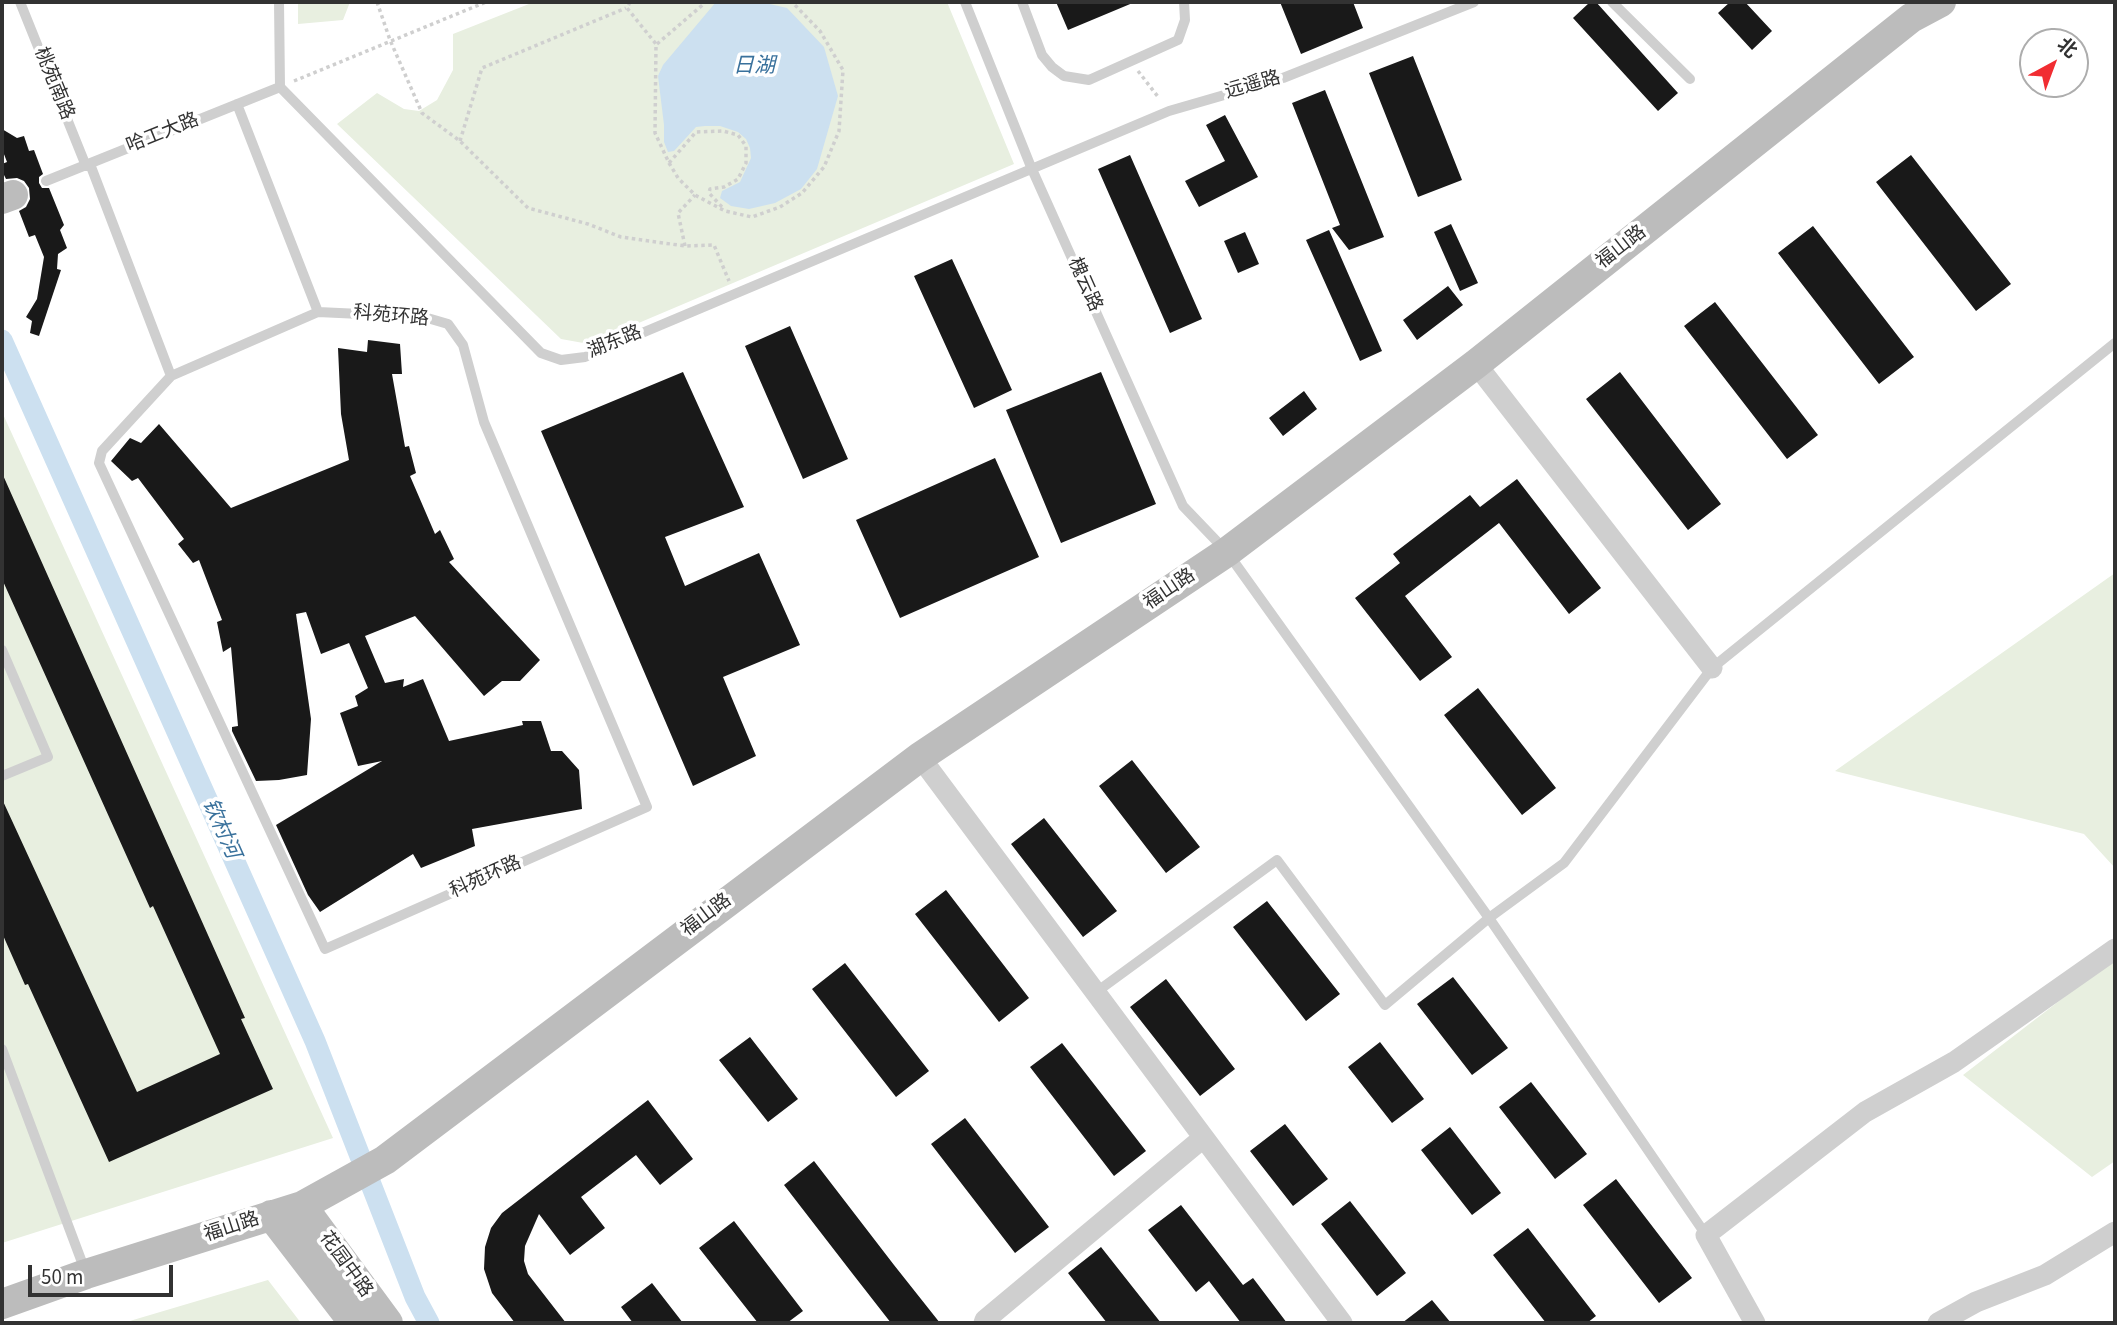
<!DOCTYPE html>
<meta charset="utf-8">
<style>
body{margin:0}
#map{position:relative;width:2117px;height:1325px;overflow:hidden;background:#fff;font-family:"Source Sans 3","Noto Sans SC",sans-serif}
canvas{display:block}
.frame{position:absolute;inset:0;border:4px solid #323232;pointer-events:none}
.north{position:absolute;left:2019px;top:28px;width:70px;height:70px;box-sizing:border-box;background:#fff;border:2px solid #adadad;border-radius:50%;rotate:41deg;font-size:19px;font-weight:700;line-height:28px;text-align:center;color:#323232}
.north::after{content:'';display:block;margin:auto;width:24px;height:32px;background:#f12d32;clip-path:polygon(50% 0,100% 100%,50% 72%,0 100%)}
.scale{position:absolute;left:28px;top:1265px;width:145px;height:32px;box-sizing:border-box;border:4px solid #323232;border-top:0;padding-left:9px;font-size:21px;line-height:24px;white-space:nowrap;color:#323232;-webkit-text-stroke:5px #fff;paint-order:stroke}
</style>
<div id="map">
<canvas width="2117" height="1325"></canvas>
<div class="frame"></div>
<div class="north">北</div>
<div class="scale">50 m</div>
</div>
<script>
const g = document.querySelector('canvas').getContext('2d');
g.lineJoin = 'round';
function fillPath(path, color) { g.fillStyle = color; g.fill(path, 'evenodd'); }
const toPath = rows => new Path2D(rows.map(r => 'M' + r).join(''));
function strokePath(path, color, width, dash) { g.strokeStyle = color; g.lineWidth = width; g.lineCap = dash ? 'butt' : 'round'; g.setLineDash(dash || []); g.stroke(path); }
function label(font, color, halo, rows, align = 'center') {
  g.font = font + ' "Source Sans 3","Noto Sans SC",sans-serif'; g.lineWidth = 7; g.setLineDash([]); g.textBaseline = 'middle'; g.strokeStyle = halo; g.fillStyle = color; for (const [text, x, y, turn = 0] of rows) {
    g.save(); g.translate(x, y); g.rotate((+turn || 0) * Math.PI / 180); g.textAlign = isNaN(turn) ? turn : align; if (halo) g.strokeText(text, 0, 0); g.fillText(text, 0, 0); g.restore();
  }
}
const green = toPath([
 [298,2,350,2,343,20,298,24],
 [534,2,947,2,1014,164,589,344,561,339,337,124,377,93,404,109,419,111,437,100,453,70,453,34],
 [2,412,333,1138,2,1243],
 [2115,573,2115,868,2084,834,1835,771],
 [2115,958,2115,1161,2092,1177,1963,1075],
 [268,1280,301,1323,123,1323]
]);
const water = toPath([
 [716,2,761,2,787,8,824,47,838,96,817,169,801,189,775,203,749,209,731,206,720,198,722,191,740,182,751,158,750,148,746,139,738,132,720,126,705,126,696,127,674,151,668,152,664,142,664,125,658,76,663,65]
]);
const canal = toPath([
 [2,340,315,1041,415,1297,429,1323]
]);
const building = toPath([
 [1056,2,1135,2,1068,30],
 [1280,2,1353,2,1363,28,1301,54],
 [1590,2,1596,2,1678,93,1658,111,1573,18],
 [1730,2,1745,2,1772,31,1752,50,1718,13],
 [1413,56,1462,180,1418,197,1369,73],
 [1325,90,1384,237,1349,250,1332,228,1340,225,1292,103],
 [1225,115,1258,177,1199,207,1185,181,1225,161,1206,125],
 [2,129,17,138,24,136,29,151,34,150,43,174,39,177,39,183,42,188,49,188,64,225,60,230,67,248,58,254,57,269,61,270,39,336,30,333,32,321,26,317,37,299,44,257,35,235,29,237,19,211,26,207,30,199,29,188,24,181,17,178,6,179,2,171,2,164,7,162,2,149],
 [1130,155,1202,319,1170,333,1098,169],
 [1911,155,2011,284,1976,311,1876,182],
 [1451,224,1478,283,1460,291,1434,232],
 [1813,226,1914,357,1879,384,1778,253],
 [1329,230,1382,351,1360,361,1306,240],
 [1245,232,1259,264,1238,273,1224,241],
 [952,259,1012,390,974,408,914,276],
 [1448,286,1463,305,1417,340,1403,320],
 [1715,302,1818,435,1787,459,1684,326],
 [790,326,848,459,803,479,745,346],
 [368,340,400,344,402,374,392,374,405,447,409,446,416,473,410,476,435,534,440,530,454,559,449,562,540,660,520,681,502,681,484,696,415,616,365,636,385,683,404,679,403,687,423,679,449,741,523,725,522,721,541,721,551,751,562,751,579,770,582,809,472,829,475,846,421,868,413,854,320,912,308,895,276,825,382,761,358,766,340,713,358,706,355,696,368,688,349,643,321,654,306,612,296,614,311,719,307,775,279,780,256,781,232,731,232,727,238,726,231,647,223,652,217,622,222,620,199,560,193,563,178,544,184,539,138,478,132,481,111,461,130,438,141,443,159,424,231,508,349,460,341,414,338,348,367,352],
 [683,372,744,507,665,537,685,586,759,553,800,645,723,677,756,756,693,786,541,431],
 [1101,372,1156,504,1061,543,1006,410],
 [1620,372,1721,504,1688,530,1586,399],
 [1304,391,1317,409,1283,436,1269,418],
 [995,458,1039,557,900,618,856,520],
 [2,473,245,1018,241,1019,273,1089,109,1162,28,984,25,985,2,933,2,799,137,1092,220,1054,153,906,150,908,2,579],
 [1517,479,1601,588,1569,614,1499,523,1405,596,1452,657,1420,681,1355,598,1400,563,1393,554,1470,495,1480,507],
 [1478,688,1556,788,1522,815,1444,715],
 [1132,760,1200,847,1166,873,1099,786],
 [1044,818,1117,911,1083,937,1011,844],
 [946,890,1029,998,999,1022,915,914],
 [1267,901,1340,994,1306,1021,1233,927],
 [845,963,929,1071,896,1097,812,989],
 [1453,977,1508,1048,1472,1075,1417,1004],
 [1166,979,1235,1069,1200,1096,1130,1007],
 [750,1037,798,1099,768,1122,719,1060],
 [1380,1042,1424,1099,1392,1123,1348,1067],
 [1062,1043,1146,1151,1114,1176,1030,1067],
 [1531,1082,1587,1154,1555,1179,1499,1107],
 [648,1100,693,1159,660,1185,636,1155,581,1197,605,1228,570,1255,539,1214,525,1246,524,1261,528,1274,566,1323,515,1323,492,1293,484,1269,485,1247,491,1228,502,1213],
 [965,1118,1049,1227,1015,1253,931,1144],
 [1285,1124,1328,1179,1293,1206,1250,1151],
 [1450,1127,1501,1193,1472,1215,1421,1150],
 [814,1161,894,1265,940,1323,891,1323,852,1273,784,1185],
 [1616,1179,1692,1278,1659,1303,1583,1205],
 [1350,1201,1406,1273,1377,1296,1321,1224],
 [1181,1205,1243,1285,1253,1278,1287,1323,1241,1323,1209,1281,1196,1292,1148,1230],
 [734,1221,803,1311,787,1323,758,1323,699,1248],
 [1528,1228,1596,1316,1587,1323,1546,1323,1493,1255],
 [1101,1247,1161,1323,1107,1323,1068,1273],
 [652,1283,683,1323,633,1323,621,1307],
 [1432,1300,1451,1323,1402,1323]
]);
const path = toPath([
 [377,2,390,40,422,113,460,141,528,208,588,224,621,237,685,246,714,245,729,281],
 [630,2,627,8,656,44,655,133,669,163,678,178,695,195,725,211,752,217,780,207,802,193,824,167,839,131,843,70,820,31,792,2],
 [657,44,706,2],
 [1138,71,1159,98],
 [294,81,486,2],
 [460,141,482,68,626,8],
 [669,163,696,132,723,131,738,135,746,146,746,163,738,179,724,187,710,189,709,193,722,207],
 [685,246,678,213,695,195]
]);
const lane = toPath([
 [20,2,86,166],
 [279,2,280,87],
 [965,2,1031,167,1183,506,1227,552,1489,918,1564,863,1712,668,2115,343],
 [1022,2,1042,55,1052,67,1064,76,1089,80,1178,40,1185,20,1184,2],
 [1612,2,1690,79],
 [280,87,541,353,561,360,585,357,1169,111,1283,78,1474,2],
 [90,164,171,376,102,451,99,463,325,949,647,807,484,422,463,345,448,324,424,317,318,312,237,104],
 [46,181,280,87],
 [171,376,318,312],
 [2,650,48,757,2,776],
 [1095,993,1277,860,1385,1005,1489,918,1706,1235],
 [2,1049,86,1273]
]);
const street = toPath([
 [1476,364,1712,668],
 [920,757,1342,1323],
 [984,1323,985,1320,1203,1138],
 [1755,1323,1706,1235,1865,1112,1954,1062,2115,949],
 [1938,1323,1976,1302,2045,1275,2115,1232]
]);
const secondary = toPath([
 [2,199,13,195],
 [302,1206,388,1323],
 [271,1215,354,1323],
 [2,1304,86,1274,302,1206,385,1160,920,757,1227,552,1476,364,1911,18,1941,2]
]);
const streetNames = [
 ["桃苑南路",53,84,68],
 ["远遥路",1253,86,-16],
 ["哈工大路",163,134,-22],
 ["福山路",1622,248,-38],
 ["槐云路",1084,285,66],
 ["科苑环路",391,317,5],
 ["湖东路",615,343,-22],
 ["福山路",1170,590,-34],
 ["科苑环路",486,878,-24],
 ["福山路",707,916,-37],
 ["福山路",232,1228,-18],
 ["花园中路",345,1265,54]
];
const waterNames = [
 ["日湖",754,67],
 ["钦村河",220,829,66]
];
fillPath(green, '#e8efe0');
fillPath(water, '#cce0f0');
strokePath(canal, '#cce0f0', 21);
fillPath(building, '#191919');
strokePath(path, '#cfcfcf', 3.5, [3.5, 3.5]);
strokePath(lane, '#cfcfcf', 10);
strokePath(street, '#cfcfcf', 21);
strokePath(secondary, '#bcbcbc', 30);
label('19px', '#323232', '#fff', streetNames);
label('italic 21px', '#39719c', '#fff', waterNames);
</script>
